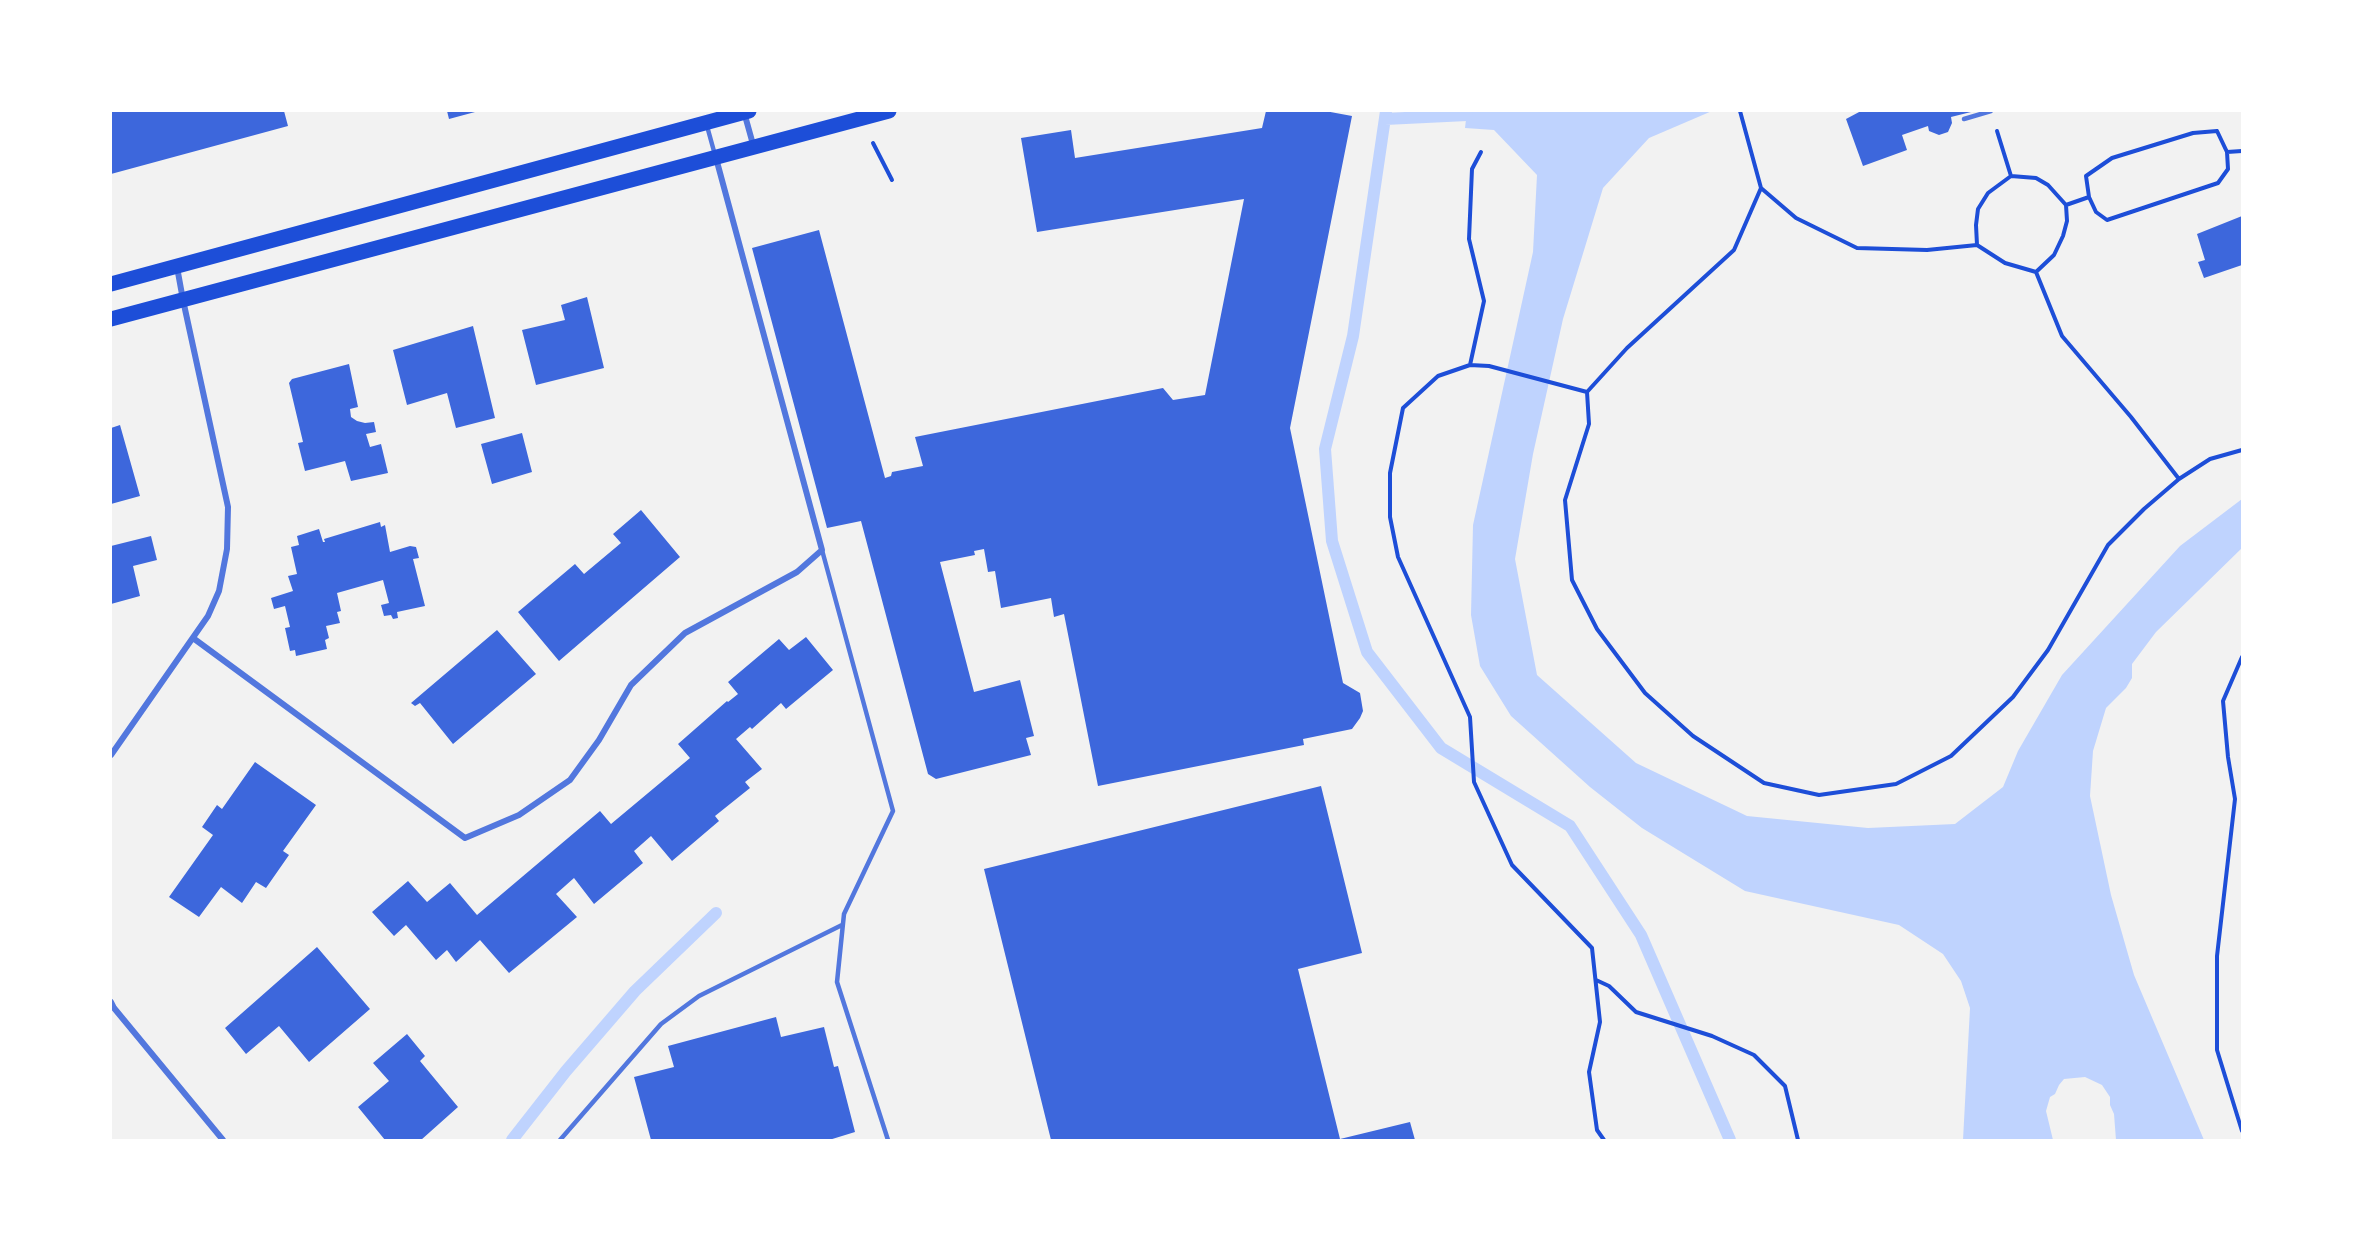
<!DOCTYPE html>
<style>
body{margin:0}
#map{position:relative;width:2353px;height:1251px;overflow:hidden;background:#f2f2f2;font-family:"Noto Serif",serif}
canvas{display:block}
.frame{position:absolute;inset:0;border:112px solid #fff;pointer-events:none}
</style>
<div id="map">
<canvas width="2353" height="1251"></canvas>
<div class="frame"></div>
</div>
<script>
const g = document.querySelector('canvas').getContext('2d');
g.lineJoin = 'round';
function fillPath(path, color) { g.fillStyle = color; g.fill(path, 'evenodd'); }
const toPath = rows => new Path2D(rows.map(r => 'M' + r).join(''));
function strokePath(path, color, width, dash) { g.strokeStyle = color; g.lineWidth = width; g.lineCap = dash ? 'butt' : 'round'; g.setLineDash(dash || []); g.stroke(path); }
const water = toPath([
 [1467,111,1712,111,1649,138,1603,188,1563,319,1533,454,1515,559,1537,675,1636,763,1747,816,1868,828,1955,824,2003,787,2018,751,2062,675,2180,546,2242,499,2242,548,2156,632,2132,664,2132,678,2126,688,2106,708,2093,751,2090,796,2111,895,2134,975,2204,1140,2116,1140,2114,1114,2110,1105,2110,1097,2102,1085,2085,1077,2064,1079,2059,1085,2055,1094,2050,1097,2046,1111,2053,1140,1963,1140,1970,1008,1961,981,1943,954,1899,925,1745,891,1642,828,1590,787,1511,716,1480,666,1471,615,1473,525,1533,252,1537,175,1494,130,1465,128]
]);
const stream = toPath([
 [1386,111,1353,336,1325,449,1332,541,1367,652,1441,748,1570,826,1641,935,1730,1140],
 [1385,119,1467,115],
 [512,1140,566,1071,635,991,716,913]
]);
const building = toPath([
 [111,111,284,111,288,126,111,174],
 [447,111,475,111,475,112,449,119],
 [1266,111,1325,111,1352,116,1290,428,1343,683,1360,693,1363,711,1360,718,1352,729,1303,739,1304,745,1098,786,1064,614,1054,617,1051,598,1001,608,995,571,988,572,984,549,974,551,975,555,940,562,974,692,1020,680,1034,736,1026,738,1031,755,936,779,928,774,861,521,827,528,752,248,819,230,885,478,891,476,892,472,923,466,915,437,1163,388,1173,400,1205,395,1244,199,1037,232,1021,138,1071,130,1075,158,1262,128],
 [1861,111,1971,111,1971,112,1951,117,1952,123,1948,132,1939,135,1929,131,1928,126,1902,135,1907,150,1863,166,1846,119],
 [2242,216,2242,265,2204,278,2198,262,2205,260,2197,234],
 [587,297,604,368,536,385,522,330,565,320,561,305],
 [473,326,495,418,456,428,447,393,407,405,393,350],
 [349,364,358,407,350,409,351,417,357,421,365,423,374,422,376,432,366,434,370,447,381,444,388,473,351,481,345,461,305,471,298,443,303,442,289,383,292,379],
 [120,425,140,496,111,504,111,428],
 [522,433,532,472,492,484,481,444],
 [641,510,680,557,559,661,518,612,575,564,584,574,621,543,613,534],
 [380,522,381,527,385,525,390,552,410,546,416,547,419,558,413,559,425,606,397,612,398,618,393,619,391,615,384,616,381,605,389,603,383,580,337,593,341,611,337,612,340,623,326,626,329,638,325,640,327,649,296,656,295,650,290,651,285,628,290,627,285,606,274,609,271,598,293,591,288,576,297,574,291,547,299,545,297,536,319,529,323,542,325,542,324,539],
 [151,536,157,560,133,566,140,596,111,604,111,546],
 [497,630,536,674,453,744,420,703,415,706,411,703],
 [806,637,833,670,786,709,781,703,752,729,750,727,736,739,762,769,745,782,750,788,715,816,719,821,672,861,651,836,634,851,643,863,594,904,574,878,556,894,577,917,509,973,480,940,456,962,447,950,436,960,406,925,394,936,372,912,408,881,427,902,450,883,477,915,600,811,611,824,690,758,678,744,727,701,728,702,738,694,728,682,779,639,789,650],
 [255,762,316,805,283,851,289,855,266,888,256,882,242,903,221,887,199,917,169,897,213,835,202,827,217,805,222,809],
 [1321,786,1362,953,1298,969,1340,1139,1410,1122,1415,1140,1051,1140,984,869],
 [317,947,370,1009,309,1062,279,1026,246,1054,225,1028],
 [776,1017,781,1037,824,1027,834,1067,838,1066,855,1132,829,1140,651,1140,634,1077,674,1067,668,1046],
 [407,1034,425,1056,420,1061,458,1107,421,1140,385,1140,358,1107,389,1081,373,1063]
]);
const path = toPath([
 [1997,131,2011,176],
 [2217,131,2227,152,2228,169,2218,183,2107,220,2096,212,2089,197,2086,176,2112,158,2193,133,2217,131],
 [873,143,892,180],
 [2227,152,2242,151],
 [1761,188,1796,218,1857,248,1927,250,1977,245,2005,263,2036,272,2062,336,2131,417,2179,479,2210,459,2242,450],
 [1977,245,1976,225,1978,209,1988,193,2011,176,2036,178,2048,185,2066,205],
 [2036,272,2054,255,2063,236,2067,221,2066,205,2089,197],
 [1470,365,1484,301,1469,239,1472,169,1481,152],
 [1587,392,1627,348,1734,250,1761,188,1740,111],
 [2242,657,2223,701,2228,757,2235,799,2217,956,2217,1050,2242,1131],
 [1596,980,1609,986,1636,1012,1712,1036,1754,1055,1785,1086,1798,1140],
 [1604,1140,1597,1130,1589,1072,1600,1022,1592,948,1512,865,1474,782,1470,717,1398,557,1390,517,1390,473,1403,408,1438,376,1470,365,1489,366,1587,392,1589,424,1565,500,1572,580,1597,629,1645,693,1693,736,1764,783,1819,795,1896,784,1951,756,2013,697,2048,650,2108,545,2144,509,2179,479]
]);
const service = toPath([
 [1964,119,1991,111],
 [707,126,715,155],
 [822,550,893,811,844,914,837,982,888,1140],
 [560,1140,661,1024,699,996,842,925]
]);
const minor = toPath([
 [744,112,754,148],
 [193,638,465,838,519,815,570,780,599,740,631,685,685,633,797,572,822,550,716,158],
 [111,755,208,616,219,591,227,549,228,507,183,300,177,267],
 [111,1002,114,1008,223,1140]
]);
const primary = toPath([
 [111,284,749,111],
 [111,319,889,111]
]);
fillPath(water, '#bfd3fe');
strokePath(stream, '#bfd3fe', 12);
fillPath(building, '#3d67dc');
strokePath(path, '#1d4ed8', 4);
strokePath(service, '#5277de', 4.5);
strokePath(minor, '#5277de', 6);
strokePath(primary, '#1d4ed8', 15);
</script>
